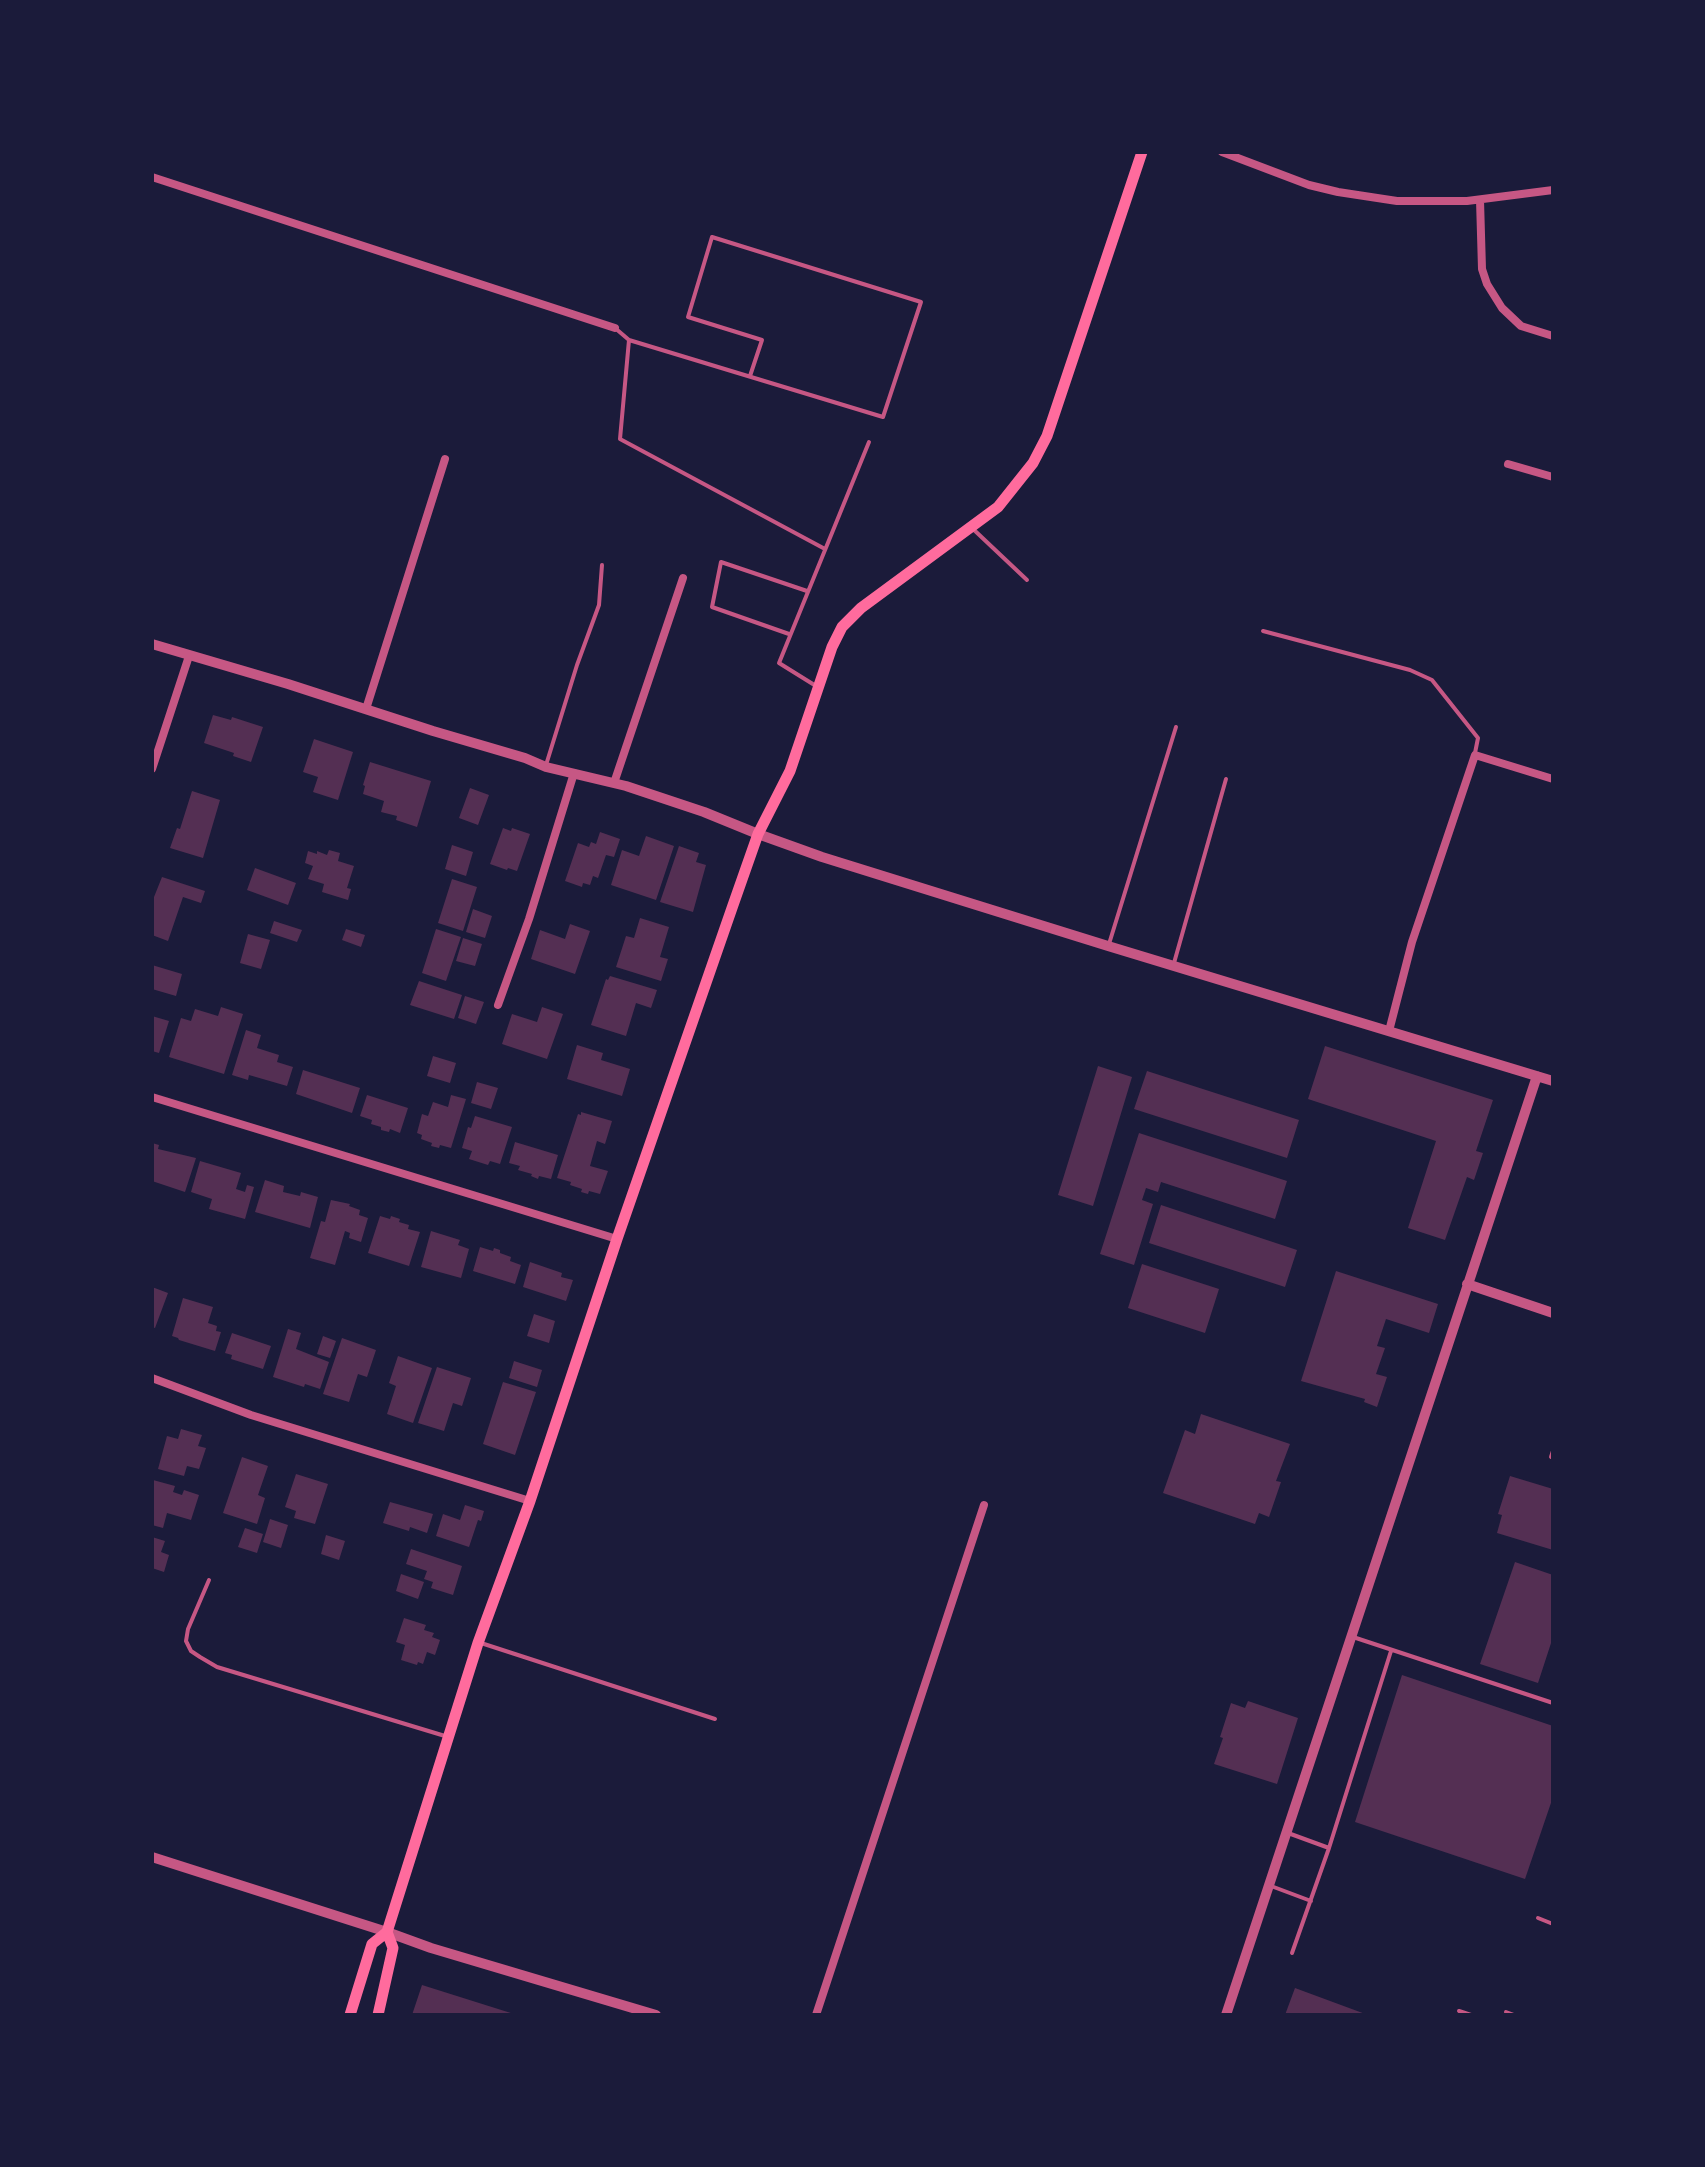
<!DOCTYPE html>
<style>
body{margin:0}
#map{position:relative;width:1705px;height:2167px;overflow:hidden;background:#1b1b3a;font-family:"DM Sans",sans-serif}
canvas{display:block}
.frame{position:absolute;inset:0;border:154px solid #1b1b3a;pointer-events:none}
</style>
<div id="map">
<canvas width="1705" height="2167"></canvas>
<div class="frame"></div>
</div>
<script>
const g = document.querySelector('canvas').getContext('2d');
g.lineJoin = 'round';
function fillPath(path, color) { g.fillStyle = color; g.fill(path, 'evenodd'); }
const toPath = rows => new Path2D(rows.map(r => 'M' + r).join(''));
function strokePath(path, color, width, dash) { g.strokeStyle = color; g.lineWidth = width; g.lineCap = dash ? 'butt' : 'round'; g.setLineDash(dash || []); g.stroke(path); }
const building = toPath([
 [213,715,231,720,232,717,263,727,251,762,233,756,234,753,204,743],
 [314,739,353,752,338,800,313,792,318,777,303,772],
 [370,762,431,781,417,827,396,820,397,816,381,812,384,801,363,794,365,786,363,785],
 [470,788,489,795,478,825,459,818],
 [192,791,220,800,203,858,170,848,177,828,180,829],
 [503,828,511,831,512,828,530,834,517,871,508,868,507,870,490,864],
 [600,832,620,839,614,857,606,855,598,878,593,876,590,885,583,883,582,887,565,881,578,843,589,847,591,842,596,844],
 [646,836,674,846,656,900,611,885,622,850,639,856],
 [452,845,473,852,466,876,445,869],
 [679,846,699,853,696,862,706,865,693,912,660,902],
 [329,850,340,853,338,861,354,866,347,888,351,889,348,900,322,892,324,884,308,879,313,866,305,863,308,851,317,854,317,851,327,855],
 [255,868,296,883,288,905,247,890],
 [162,877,205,891,201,903,183,897,168,941,152,935,152,902],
 [452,879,477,887,463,931,438,923],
 [473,909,492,916,485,938,466,932],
 [640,918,669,927,660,957,668,959,661,981,616,967,626,936,634,938],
 [274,921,302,930,297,942,270,933],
 [570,924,590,931,575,974,531,959,540,930,565,939],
 [346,929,365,935,361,947,342,940],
 [436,929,461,937,446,981,422,973],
 [248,934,270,940,261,969,240,963],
 [463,938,482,944,475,966,456,961],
 [152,965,182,974,176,996,152,989],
 [610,976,657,990,651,1008,636,1003,626,1036,591,1025,606,979,608,980],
 [419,981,462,995,454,1019,410,1005],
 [465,996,484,1002,476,1024,458,1018],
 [221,1007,243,1014,224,1074,169,1057,181,1018,191,1021,195,1009,218,1016],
 [542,1007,563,1014,547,1059,502,1044,512,1014,537,1022],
 [152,1016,169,1021,159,1053,152,1051],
 [246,1030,261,1035,257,1048,279,1055,277,1062,293,1067,287,1086,249,1075,248,1080,232,1075],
 [577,1045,603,1053,601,1060,630,1069,622,1096,567,1079],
 [1325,1046,1493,1100,1476,1151,1483,1153,1474,1180,1467,1177,1445,1240,1408,1228,1436,1141,1308,1099],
 [433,1056,456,1063,450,1083,427,1076],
 [1098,1066,1132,1077,1093,1206,1058,1195],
 [303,1070,360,1088,352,1113,296,1094],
 [1147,1071,1299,1120,1287,1158,1134,1109],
 [477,1082,498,1088,491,1109,471,1103],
 [367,1095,408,1108,400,1133,390,1129,389,1132,381,1130,381,1127,371,1124,372,1120,360,1116],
 [451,1095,466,1099,451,1148,440,1145,439,1148,431,1146,432,1143,421,1139,422,1135,417,1133,422,1114,428,1116,433,1102,448,1107],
 [581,1112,612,1121,605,1144,597,1141,590,1166,608,1171,600,1194,589,1191,588,1194,581,1192,582,1189,570,1185,571,1182,557,1178,578,1114,581,1115],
 [475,1116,512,1127,500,1164,490,1161,488,1165,469,1159,472,1151,462,1148,468,1127,471,1128],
 [1139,1133,1287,1181,1275,1219,1161,1182,1158,1192,1146,1188,1142,1200,1153,1204,1134,1265,1100,1254],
 [515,1142,558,1155,551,1179,539,1176,538,1179,531,1176,532,1174,518,1170,520,1166,509,1163],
 [152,1143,159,1145,158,1149,196,1158,185,1192,152,1181],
 [200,1161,241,1173,236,1189,245,1192,247,1185,254,1187,245,1219,209,1209,212,1199,191,1192],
 [265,1180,284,1186,283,1192,300,1196,301,1192,318,1197,310,1228,255,1212],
 [331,1200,350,1204,349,1206,360,1210,359,1215,368,1218,361,1242,349,1238,350,1233,345,1231,335,1265,310,1258,321,1221,325,1222],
 [1161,1205,1297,1250,1285,1287,1149,1243],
 [380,1216,390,1219,391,1216,400,1219,399,1222,409,1225,408,1229,420,1232,409,1266,368,1253],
 [431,1231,460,1240,458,1245,469,1249,461,1278,421,1267],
 [480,1247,493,1251,494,1248,500,1250,500,1253,511,1257,510,1261,521,1265,515,1284,473,1271],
 [530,1262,562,1273,561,1277,573,1280,566,1301,523,1287],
 [1142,1264,1219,1289,1205,1333,1128,1308],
 [1336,1271,1438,1304,1429,1333,1386,1319,1377,1346,1385,1348,1376,1374,1387,1377,1377,1407,1364,1402,1365,1399,1301,1381],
 [152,1287,168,1293,155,1328,152,1327],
 [183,1298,213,1307,208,1323,217,1326,216,1331,221,1332,215,1351,179,1340,178,1338,172,1336],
 [534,1314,555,1321,549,1343,527,1336],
 [288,1329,301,1333,296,1349,329,1362,320,1389,305,1384,304,1387,273,1377],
 [232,1333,271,1346,263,1369,231,1359,232,1355,225,1353],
 [323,1336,336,1341,330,1358,317,1354],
 [342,1338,376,1350,367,1377,358,1374,349,1402,323,1394],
 [398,1356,432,1368,413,1423,387,1414,396,1386,389,1383],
 [514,1361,542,1370,537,1387,509,1378],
 [437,1367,471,1378,462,1406,453,1403,444,1431,418,1423],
 [503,1382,536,1392,515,1455,483,1444],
 [1201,1414,1290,1444,1276,1481,1281,1482,1269,1517,1259,1513,1255,1524,1163,1493,1185,1430,1195,1434],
 [181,1429,202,1435,198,1446,206,1448,199,1469,187,1466,184,1476,158,1469,167,1436,178,1439],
 [242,1457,268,1466,258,1495,265,1498,257,1524,223,1513],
 [296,1474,328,1484,315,1524,294,1518,296,1511,285,1507],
 [1510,1476,1553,1489,1553,1550,1497,1533,1502,1515,1498,1514],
 [153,1480,175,1486,173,1492,182,1495,184,1490,199,1495,191,1520,167,1513,163,1528,152,1525],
 [390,1502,433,1514,427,1533,410,1527,409,1531,383,1523],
 [465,1505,484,1511,481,1521,478,1520,469,1547,436,1536,443,1514,460,1520],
 [270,1519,288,1525,281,1548,263,1542],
 [245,1528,263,1534,257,1553,238,1547],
 [326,1535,345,1541,339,1560,321,1554],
 [152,1537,165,1541,161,1552,169,1555,164,1572,152,1568],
 [411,1549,462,1566,453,1595,431,1588,433,1582,424,1579,427,1571,406,1564],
 [1515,1562,1553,1575,1553,1637,1538,1683,1480,1664],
 [401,1574,424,1582,418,1599,396,1591],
 [404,1618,426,1625,424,1630,434,1633,432,1637,440,1640,435,1655,427,1652,423,1664,418,1662,417,1665,401,1660,405,1645,396,1642],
 [1402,1675,1553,1726,1553,1797,1525,1879,1355,1822],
 [1248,1701,1298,1718,1277,1784,1214,1764,1223,1738,1220,1737,1231,1703,1245,1708],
 [422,1985,514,2014,514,2015,412,2015],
 [1295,1988,1368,2015,1285,2015]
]);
const service = toPath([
 [615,328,629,340],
 [750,376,762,340,688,317,712,237,921,302,883,417,629,340,620,439,825,549],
 [973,529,1027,580],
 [1263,631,1410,670,1432,680,1478,738,1475,753],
 [789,634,712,607,721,562,807,591],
 [816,686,779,663,869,442],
 [546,765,577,665,599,605,602,565],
 [1109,944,1176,727],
 [1174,963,1226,779],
 [1551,1457,1553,1451],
 [209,1580,188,1629,186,1641,191,1651,200,1657,217,1667,445,1736],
 [1353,1637,1553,1703],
 [481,1643,715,1719],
 [1288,1833,1329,1848],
 [1271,1886,1311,1901],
 [1538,1918,1553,1924],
 [1292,1953,1329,1848,1391,1651],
 [1459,2011,1471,2015],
 [1506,2012,1514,2015]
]);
const minor = toPath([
 [1222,152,1309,185,1338,192,1397,201,1467,201,1553,190],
 [152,177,615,328],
 [1480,200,1482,269,1487,284,1502,308,1521,326,1553,336],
 [1508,464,1553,477],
 [366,709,445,459],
 [152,769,189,656],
 [614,783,683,578],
 [498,1005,529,919,574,773],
 [1389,1031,1412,942,1475,755,1553,779],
 [152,1097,617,1239],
 [152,1378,251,1415,530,1501],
 [816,2015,984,1505]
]);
const tertiary = toPath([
 [152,644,288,684,433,731,525,758,546,767,626,786,704,812,758,834,822,857,1108,946,1553,1081],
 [1467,1284,1553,1313],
 [152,1857,387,1932,431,1948,656,2015],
 [1226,2015,1537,1076]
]);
const secondary = toPath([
 [350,2015,372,1944,387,1932,478,1643,530,1501,617,1239,732,908,758,834,790,771,832,647,842,627,861,608,998,507,1033,463,1047,436,1142,152],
 [378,2015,393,1948,387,1932]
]);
fillPath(building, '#542f53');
strokePath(service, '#c65784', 4);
strokePath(minor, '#c65784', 8);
strokePath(tertiary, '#c65784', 10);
strokePath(secondary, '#ff6b9d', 11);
</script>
